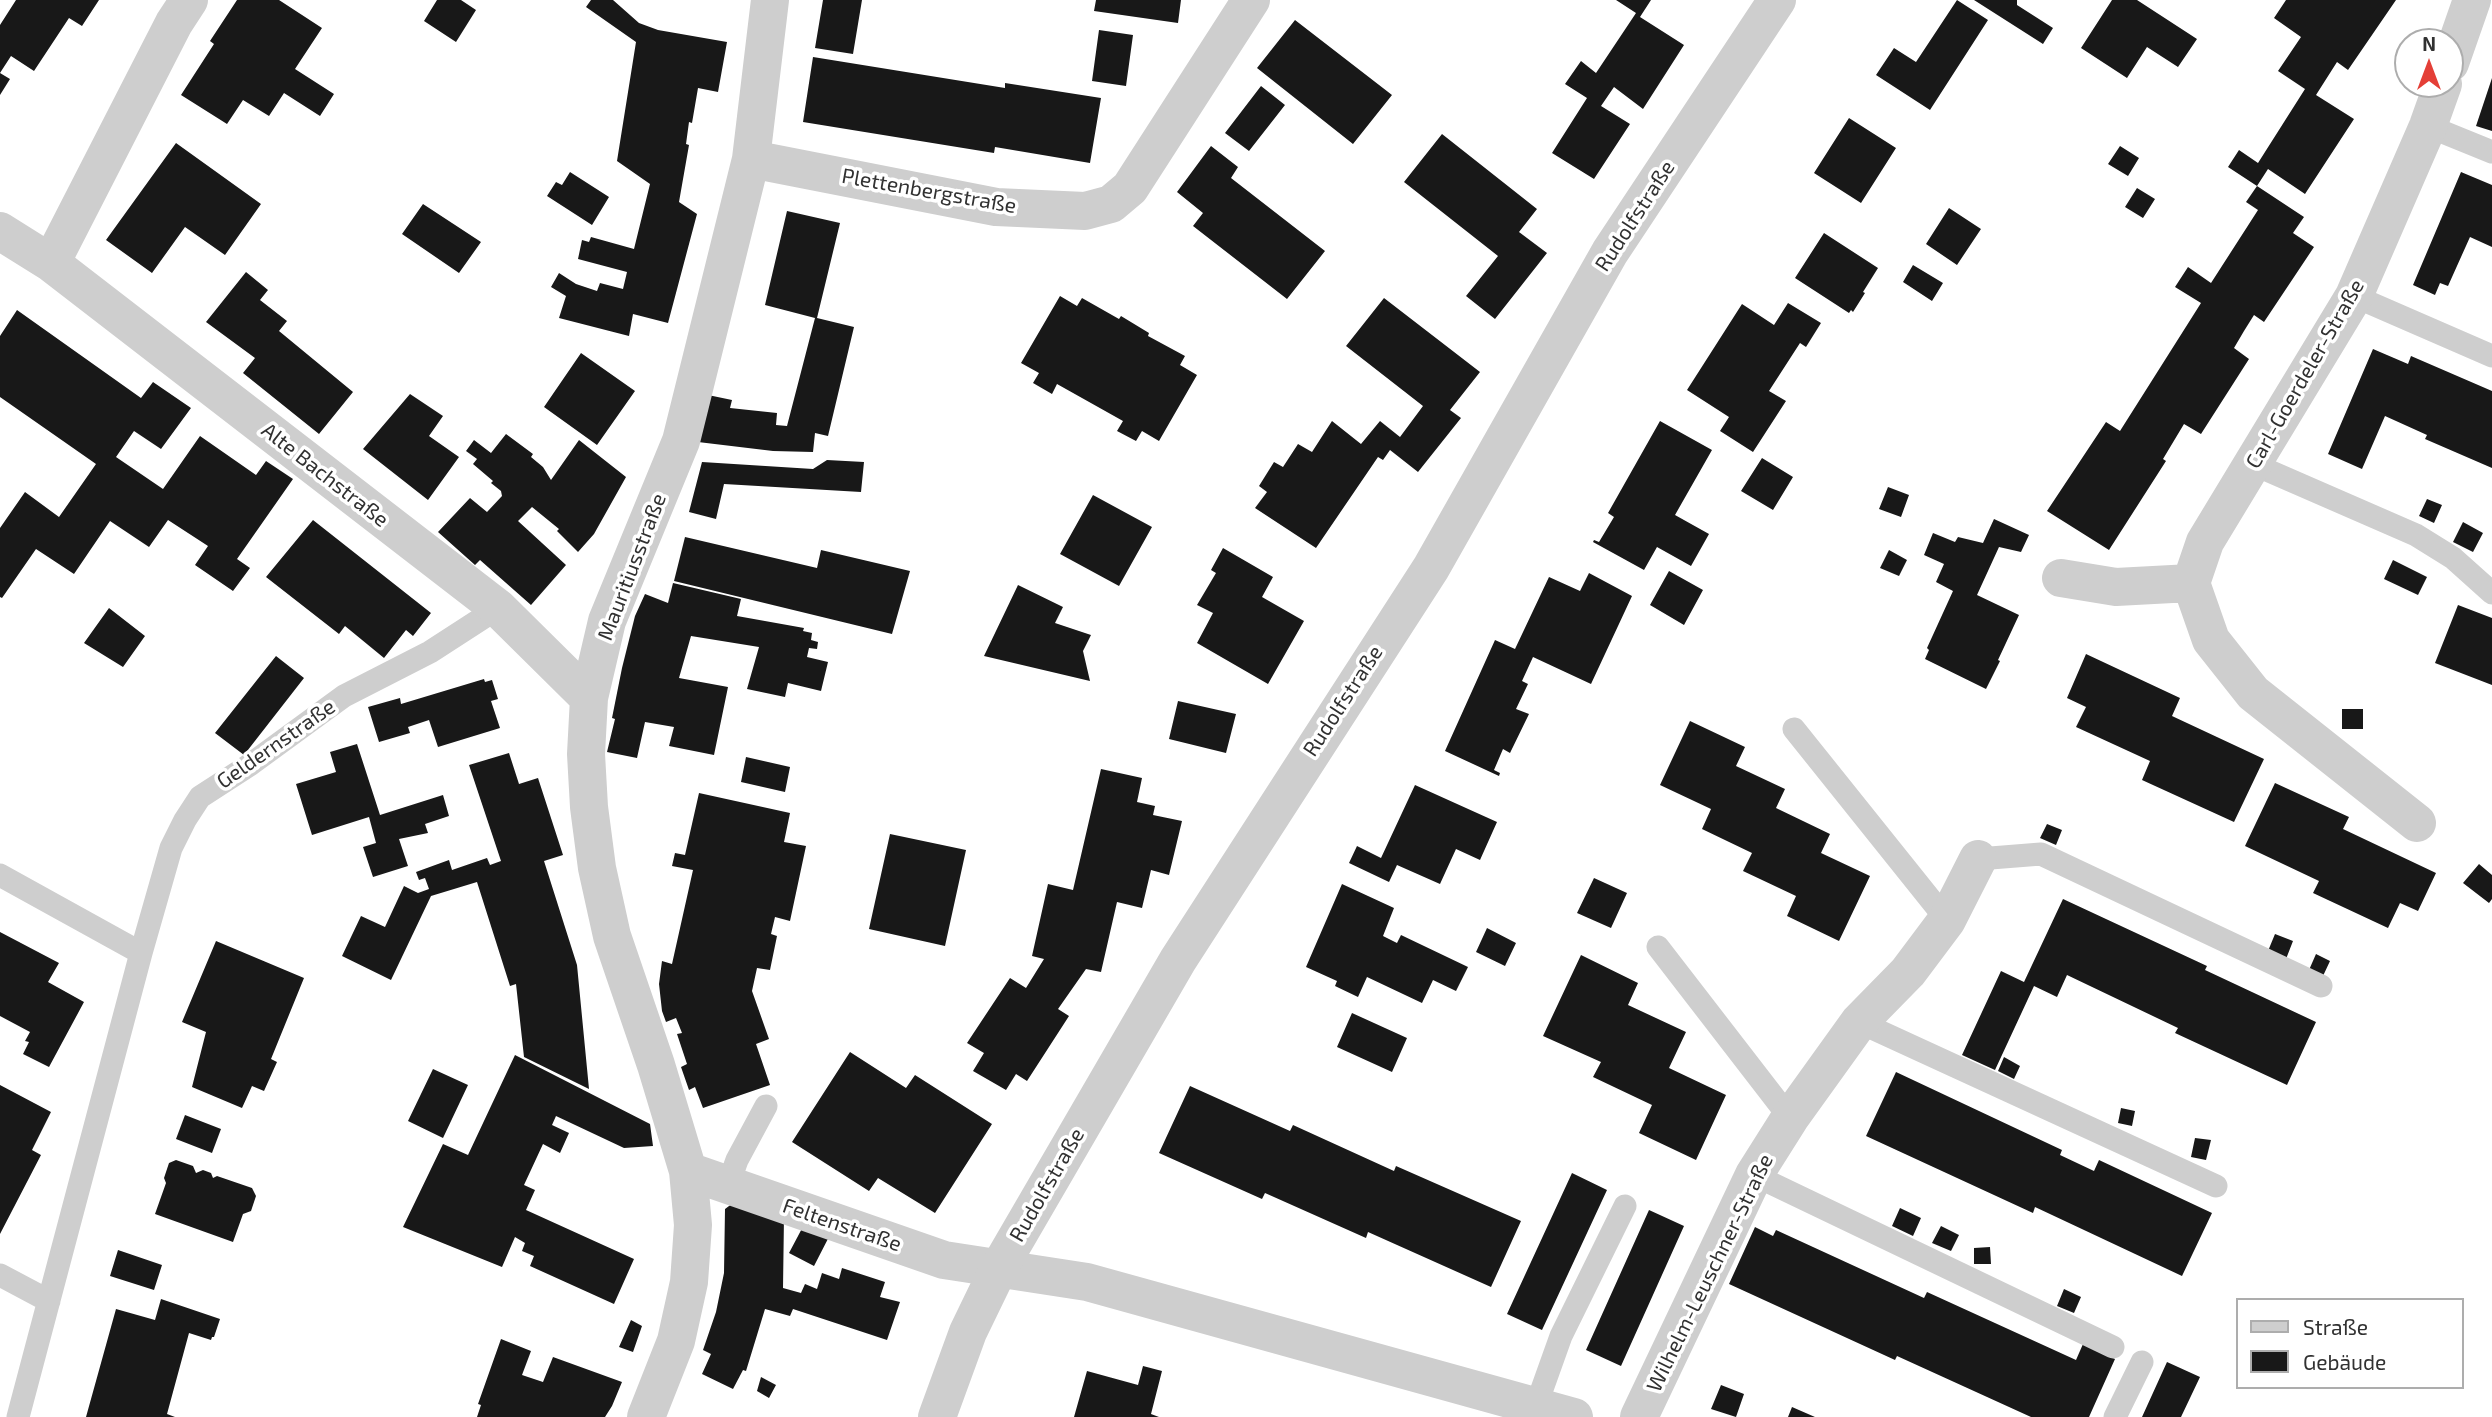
<!DOCTYPE html>
<meta charset="utf-8">
<style>
body{margin:0}
#map{position:relative;width:2492px;height:1417px;overflow:hidden;background:#fff;font-family:"Exo 2",sans-serif}
canvas{display:block}
.legend{position:absolute;left:2236px;top:1298px;width:228px;height:91px;box-sizing:border-box;background:#fff;border:2px solid #adadad;margin:0;padding:9px 12px;list-style:none;font-size:21px;color:#313131}
.legend li{display:flex;align-items:center;gap:14px;height:35px}
.legend b{width:35px;border:2px solid #adadad}
.north{position:absolute;left:2394px;top:28px;width:70px;height:70px;box-sizing:border-box;background:#fff;border:2px solid #adadad;border-radius:50%;rotate:0deg;font-size:19px;font-weight:700;line-height:28px;text-align:center;color:#313131}
.north::after{content:'';display:block;margin:auto;width:24px;height:32px;background:#e43f37;clip-path:polygon(50% 0,100% 100%,50% 72%,0 100%)}
</style>
<div id="map">
<canvas width="2492" height="1417"></canvas>
<ul class="legend">
<li><b style="height:9px;background:#cecece"></b>Straße</li>
<li><b style="height:19px;background:#181818"></b>Gebäude</li>
</ul>
<div class="north">N</div>
</div>
<script>
const g = document.querySelector('canvas').getContext('2d');
g.lineJoin = 'round';
function fillPath(path, color) { g.fillStyle = color; g.fill(path, 'evenodd'); }
const toPath = rows => new Path2D(rows.map(r => 'M' + r).join(''));
function strokePath(path, color, width, dash) { g.strokeStyle = color; g.lineWidth = width; g.lineCap = dash ? 'butt' : 'round'; g.setLineDash(dash || []); g.stroke(path); }
function label(font, color, halo, rows, align = 'center') {
  g.font = font + ' "Exo 2",sans-serif'; g.lineWidth = 7; g.setLineDash([]); g.textBaseline = 'middle'; g.strokeStyle = halo; g.fillStyle = color; for (const [text, x, y, turn = 0] of rows) {
    g.save(); g.translate(x, y); g.rotate((+turn || 0) * Math.PI / 180); g.textAlign = isNaN(turn) ? turn : align; if (halo) g.strokeText(text, 0, 0); g.fillText(text, 0, 0); g.restore();
  }
}
const building = toPath([
 [16,0,99,0,82,26,69,18,34,71,11,56,0,73,10,79,0,95,0,25],
 [237,0,279,0,322,28,295,69,334,94,320,116,284,93,269,116,243,100,227,124,181,95,214,44,210,41],
 [437,0,461,0,476,10,456,42,424,21],
 [591,0,613,0,639,23,658,30,727,42,718,92,698,88,692,123,689,122,686,144,689,145,679,202,697,214,668,323,633,314,629,336,559,318,566,296,551,287,559,273,576,284,597,291,600,283,623,289,627,272,578,259,582,240,589,242,591,237,634,249,650,184,617,161,636,42,586,7],
 [823,0,862,0,853,54,815,48],
 [1096,0,1181,0,1178,23,1094,11],
 [1616,0,1651,0,1640,17,1684,45,1643,109,1614,87,1601,106,1630,124,1594,179,1552,153,1587,98,1565,84,1581,61,1596,73,1636,13],
 [1957,0,1988,20,1930,110,1876,75,1894,48,1916,62],
 [1974,0,2017,0,2017,5,2053,28,2043,44],
 [2112,0,2137,0,2197,39,2178,67,2147,47,2127,78,2081,48],
 [2286,0,2396,0,2348,70,2337,62,2316,95,2354,119,2305,194,2268,169,2257,186,2304,217,2293,233,2314,247,2264,322,2254,315,2244,331,2234,348,2249,359,2201,434,2184,424,2163,459,2166,461,2109,550,2047,511,2106,422,2120,431,2201,303,2175,287,2188,267,2211,283,2258,210,2246,202,2257,186,2228,167,2239,150,2258,163,2305,89,2278,71,2301,37,2274,18],
 [1295,20,1392,95,1353,144,1257,68],
 [1099,30,1133,35,1126,86,1092,81],
 [813,57,1005,88,1005,83,1101,98,1090,163,995,147,994,153,803,122],
 [2492,78,2492,131,2476,126],
 [1261,86,1285,105,1249,151,1225,133],
 [1849,118,1896,148,1861,203,1814,173],
 [1442,134,1537,209,1519,232,1547,253,1495,319,1466,296,1498,256,1404,182],
 [176,143,261,204,225,255,185,227,152,273,106,240],
 [1211,146,1238,167,1231,178,1325,251,1287,299,1193,226,1203,213,1177,192],
 [2120,146,2139,158,2128,176,2108,164],
 [570,172,609,197,592,225,547,196,556,182,562,185],
 [2461,172,2492,185,2492,247,2470,237,2448,286,2440,283,2435,295,2413,285],
 [2137,188,2155,199,2143,218,2125,207],
 [423,204,481,242,459,273,402,234],
 [1949,208,1981,229,1957,265,1926,244],
 [787,211,840,223,817,318,854,327,828,436,815,433,813,452,773,451,698,442,708,395,732,400,730,408,777,413,776,425,787,426,815,318,765,305],
 [1824,233,1878,268,1863,292,1865,293,1853,312,1851,310,1849,313,1795,278],
 [1913,265,1943,283,1932,301,1903,282],
 [246,272,268,290,260,300,287,321,279,331,353,392,319,434,243,373,255,358,206,322],
 [1060,296,1077,306,1082,298,1119,319,1121,316,1149,333,1148,336,1185,356,1180,365,1197,375,1159,441,1142,431,1136,441,1117,431,1123,421,1057,384,1052,394,1033,383,1039,373,1021,363],
 [1384,298,1480,372,1450,410,1461,418,1418,472,1390,450,1383,460,1378,457,1316,548,1255,508,1267,492,1259,486,1274,462,1283,467,1298,444,1312,452,1332,421,1361,444,1380,421,1400,437,1423,406,1346,346],
 [1788,303,1821,323,1806,347,1800,343,1769,391,1786,401,1753,452,1720,431,1729,417,1687,390,1742,304,1774,325],
 [17,310,141,398,153,382,191,408,161,449,134,431,116,457,163,489,200,436,256,475,266,461,293,479,237,559,250,568,233,591,195,565,208,546,168,520,149,547,110,521,74,574,36,549,2,598,0,597,0,528,25,492,59,517,96,464,0,397,0,336],
 [2373,349,2408,364,2411,356,2492,391,2492,468,2425,439,2427,435,2385,416,2362,469,2328,454],
 [581,353,635,391,597,445,544,407],
 [410,394,443,416,429,436,459,457,428,500,363,449],
 [1660,421,1712,450,1675,515,1709,534,1691,566,1657,547,1644,570,1593,542,1594,540,1599,542,1614,517,1608,513],
 [506,434,533,454,531,457,543,467,551,480,579,440,626,477,594,534,578,552,557,531,559,529,532,507,518,521,566,565,531,605,480,560,475,565,438,532,470,498,487,512,502,496,501,491,491,483,493,481,473,464,477,459,466,451,474,440,491,453],
 [1762,458,1793,477,1773,510,1741,491],
 [827,460,864,462,861,492,724,484,716,519,689,512,702,462,813,469],
 [1888,487,1909,495,1901,517,1879,509],
 [1093,495,1152,527,1119,586,1060,554],
 [2427,499,2442,505,2434,523,2419,516],
 [1994,519,2029,535,2021,552,1999,547,1977,595,2019,615,1998,660,2000,661,1986,689,1925,659,1929,650,1927,648,1953,591,1936,582,1944,564,1924,555,1933,533,1955,542,1958,537,1983,543],
 [313,520,431,613,413,636,406,630,384,658,345,626,339,634,266,577],
 [2463,522,2483,533,2473,552,2453,542],
 [685,537,817,568,821,550,910,571,892,634,674,581],
 [1223,548,1273,577,1262,597,1304,621,1268,684,1197,643,1213,613,1197,605,1216,573,1211,570],
 [1889,550,1907,560,1899,576,1880,568],
 [2393,560,2427,577,2418,595,2384,579],
 [1669,571,1703,590,1684,625,1650,605],
 [1589,573,1632,596,1591,684,1533,657,1522,681,1528,684,1516,709,1529,714,1510,753,1503,749,1494,770,1500,773,1499,776,1445,751,1495,640,1515,649,1549,577,1580,591],
 [673,583,741,599,737,616,804,628,803,631,812,633,811,640,818,642,817,649,809,648,807,657,828,662,821,691,788,683,785,697,747,689,759,647,691,636,679,678,728,687,714,755,669,746,674,727,645,722,637,758,607,752,615,719,612,718,622,668,635,616,645,594,668,603],
 [1018,585,1063,607,1055,623,1091,635,1083,651,1090,681,984,656],
 [2458,605,2492,618,2492,685,2435,663],
 [109,608,145,636,123,667,84,643],
 [2086,654,2180,698,2172,716,2264,759,2234,822,2142,780,2150,761,2076,727,2086,707,2067,698],
 [276,656,304,678,244,755,215,733],
 [484,679,485,682,492,680,498,699,491,701,500,728,438,747,429,720,408,727,410,733,379,742,368,707,400,698,401,704],
 [1178,701,1236,714,1226,753,1169,739],
 [2342,709,2363,709,2363,729,2342,729],
 [1690,721,1745,747,1736,766,1785,789,1776,808,1830,834,1821,853,1870,876,1839,941,1787,916,1796,896,1743,871,1752,853,1702,829,1711,809,1660,785],
 [357,744,380,815,443,795,449,816,425,824,428,833,399,839,408,866,373,877,363,847,376,843,369,817,312,835,296,784,336,772,330,752],
 [509,753,519,784,538,778,563,855,544,861,577,965,589,1089,524,1057,516,984,510,986,477,882,431,896,391,980,342,956,361,916,385,927,404,886,418,893,429,889,425,878,419,880,416,872,449,860,452,870,487,858,490,865,501,861,469,765],
 [746,757,790,767,785,792,741,782],
 [1101,769,1142,778,1137,802,1155,806,1153,815,1182,821,1169,875,1151,870,1142,908,1117,902,1101,972,1086,969,1058,1009,1069,1016,1027,1081,1016,1074,1006,1090,973,1071,984,1053,967,1043,1010,978,1026,988,1044,959,1032,956,1048,884,1073,890],
 [2275,783,2349,817,2343,829,2436,873,2418,911,2400,903,2388,928,2313,893,2319,881,2245,846],
 [1415,785,1497,822,1480,860,1456,849,1440,884,1397,865,1389,882,1349,863,1357,846,1381,858],
 [699,793,790,813,784,842,806,846,790,921,775,917,771,934,777,936,770,970,757,968,752,991,769,1039,756,1044,770,1085,703,1108,695,1087,689,1090,681,1067,687,1064,677,1034,682,1033,676,1018,666,1022,662,1011,659,984,662,961,672,964,693,870,672,866,675,853,685,855],
 [2047,824,2062,830,2056,845,2040,838],
 [890,834,966,850,945,946,869,929],
 [2479,864,2492,875,2492,899,2489,903,2463,883],
 [1594,878,1627,893,1611,928,1577,913],
 [1342,884,1394,908,1383,936,1397,943,1401,935,1468,967,1456,991,1433,980,1422,1003,1367,977,1358,997,1335,986,1337,981,1306,967],
 [2063,899,2207,966,2205,970,2316,1022,2287,1085,2175,1033,2178,1028,2067,975,2057,997,2034,986,1995,1070,1962,1055,2001,971,2024,982],
 [1487,928,1516,943,1505,966,1476,952],
 [0,932,59,963,48,982,84,1002,49,1067,23,1054,29,1042,25,1041,30,1032,0,1016],
 [2275,934,2293,941,2286,959,2268,951],
 [216,941,304,978,271,1059,277,1062,264,1091,252,1086,242,1108,192,1087,206,1032,182,1022],
 [2316,954,2330,961,2323,976,2309,970],
 [1581,955,1638,983,1628,1005,1686,1032,1669,1068,1726,1095,1696,1160,1639,1133,1652,1105,1593,1077,1601,1062,1543,1036],
 [1352,1013,1407,1038,1392,1072,1337,1047],
 [850,1052,906,1088,915,1075,992,1124,935,1213,878,1178,869,1191,792,1142],
 [515,1055,650,1124,653,1146,624,1148,556,1116,552,1125,569,1133,560,1153,543,1144,524,1185,535,1190,526,1210,634,1259,614,1304,530,1266,534,1256,522,1251,525,1243,515,1237,502,1267,403,1227,443,1144,468,1155],
 [2004,1057,2020,1066,2014,1079,1998,1071],
 [433,1069,468,1085,443,1138,408,1121],
 [1896,1072,2062,1150,2060,1155,2094,1171,2099,1160,2212,1213,2182,1276,2035,1207,2033,1213,1866,1136],
 [0,1085,51,1112,32,1150,41,1155,0,1234],
 [1190,1086,1290,1131,1293,1125,1394,1171,1396,1166,1521,1221,1491,1287,1368,1232,1366,1238,1265,1193,1262,1199,1159,1153],
 [2121,1108,2135,1111,2132,1126,2118,1123],
 [185,1115,221,1129,212,1153,176,1139],
 [2195,1138,2211,1140,2206,1160,2191,1157],
 [176,1160,193,1166,196,1173,203,1170,211,1173,213,1178,217,1176,252,1188,256,1196,251,1211,243,1214,233,1242,155,1214,166,1183,164,1178,169,1163],
 [1572,1173,1607,1190,1542,1330,1507,1314],
 [737,1200,784,1216,783,1288,801,1293,805,1284,817,1289,822,1273,839,1279,842,1268,885,1282,880,1297,900,1302,887,1340,793,1309,790,1316,765,1309,746,1371,743,1370,733,1389,702,1374,711,1354,703,1350,716,1312,724,1273,725,1209],
 [1900,1208,1921,1218,1913,1236,1892,1226],
 [1649,1210,1684,1226,1621,1366,1586,1350],
 [807,1219,833,1229,814,1266,789,1253],
 [1941,1226,1959,1235,1951,1251,1932,1243],
 [1755,1227,1773,1236,1776,1230,1924,1298,1927,1292,2076,1360,2083,1344,2115,1359,2089,1417,2031,1417,1897,1356,1895,1360,1729,1284],
 [1990,1247,1991,1264,1974,1264,1974,1248],
 [118,1250,162,1265,154,1290,110,1276],
 [2064,1289,2081,1297,2074,1313,2057,1306],
 [161,1299,220,1319,214,1337,212,1337,211,1340,189,1333,167,1414,175,1417,86,1417,116,1309,155,1320],
 [631,1320,642,1326,633,1352,619,1347],
 [501,1339,531,1351,522,1375,543,1382,553,1357,622,1382,612,1406,605,1417,477,1417,481,1405,478,1404],
 [2167,1362,2200,1377,2181,1417,2142,1417],
 [1143,1366,1162,1371,1151,1414,1159,1417,1074,1417,1087,1371,1138,1385],
 [761,1377,776,1385,769,1398,757,1391],
 [1721,1385,1744,1394,1736,1417,1711,1409],
 [1792,1407,1815,1417,1788,1417]
]);
const service = toPath([
 [2428,126,2492,152],
 [2354,296,2492,356],
 [2253,464,2416,535,2453,558,2492,593],
 [1794,729,1947,920],
 [1978,859,2041,854,2321,986],
 [0,875,141,953],
 [1658,947,1790,1118],
 [1859,1022,2216,1186],
 [1754,1175,2113,1347],
 [728,1185,737,1160,766,1106],
 [0,1275,49,1301],
 [1536,1406,1561,1336,1625,1206],
 [18,1417,141,953,171,848,185,820,200,797,251,764,344,696,430,652,498,608],
 [2115,1417,2142,1362]
]);
const minor = toPath([
 [2450,63,2472,0],
 [751,159,996,207,1085,211,1111,204,1130,188,1251,0],
 [0,231,51,263,498,608,589,698],
 [51,263,174,23,189,0],
 [2061,578,2116,587,2191,583],
 [2417,823,2253,693,2211,640,2191,583,2205,542,2354,296,2428,126,2443,84],
 [688,1171,944,1260,1087,1282,1574,1417],
 [646,1417,676,1341,689,1282,693,1225,688,1171,656,1065,612,936,597,868,589,807,586,754,589,698,607,621,681,441,751,159,770,0],
 [1639,1417,1754,1175,1790,1118,1859,1022,1908,972,1947,920,1978,859]
]);
const tertiary = toPath([
 [937,1417,968,1332,999,1268,1178,960,1431,568,1610,252,1777,0]
]);
const streetNames = [
 ["Plettenbergstraße",929,191,10],
 ["Rudolfstraße",1635,216,-57],
 ["Carl-Goerdeler-Straße",2305,374,-60],
 ["Alte Bachstraße",325,475,38],
 ["Mauritiusstraße",632,567,-69],
 ["Rudolfstraße",1343,701,-57],
 ["Geldernstraße",276,744,-35],
 ["Rudolfstraße",1047,1185,-60],
 ["Feltenstraße",842,1225,19],
 ["Wilhelm-Leuschner-Straße",1710,1273,-64]
];
fillPath(building, '#181818');
strokePath(service, '#cecece', 23);
strokePath(minor, '#cecece', 38);
strokePath(tertiary, '#cecece', 38);
label('21px', '#313131', '#fff', streetNames);
</script>
